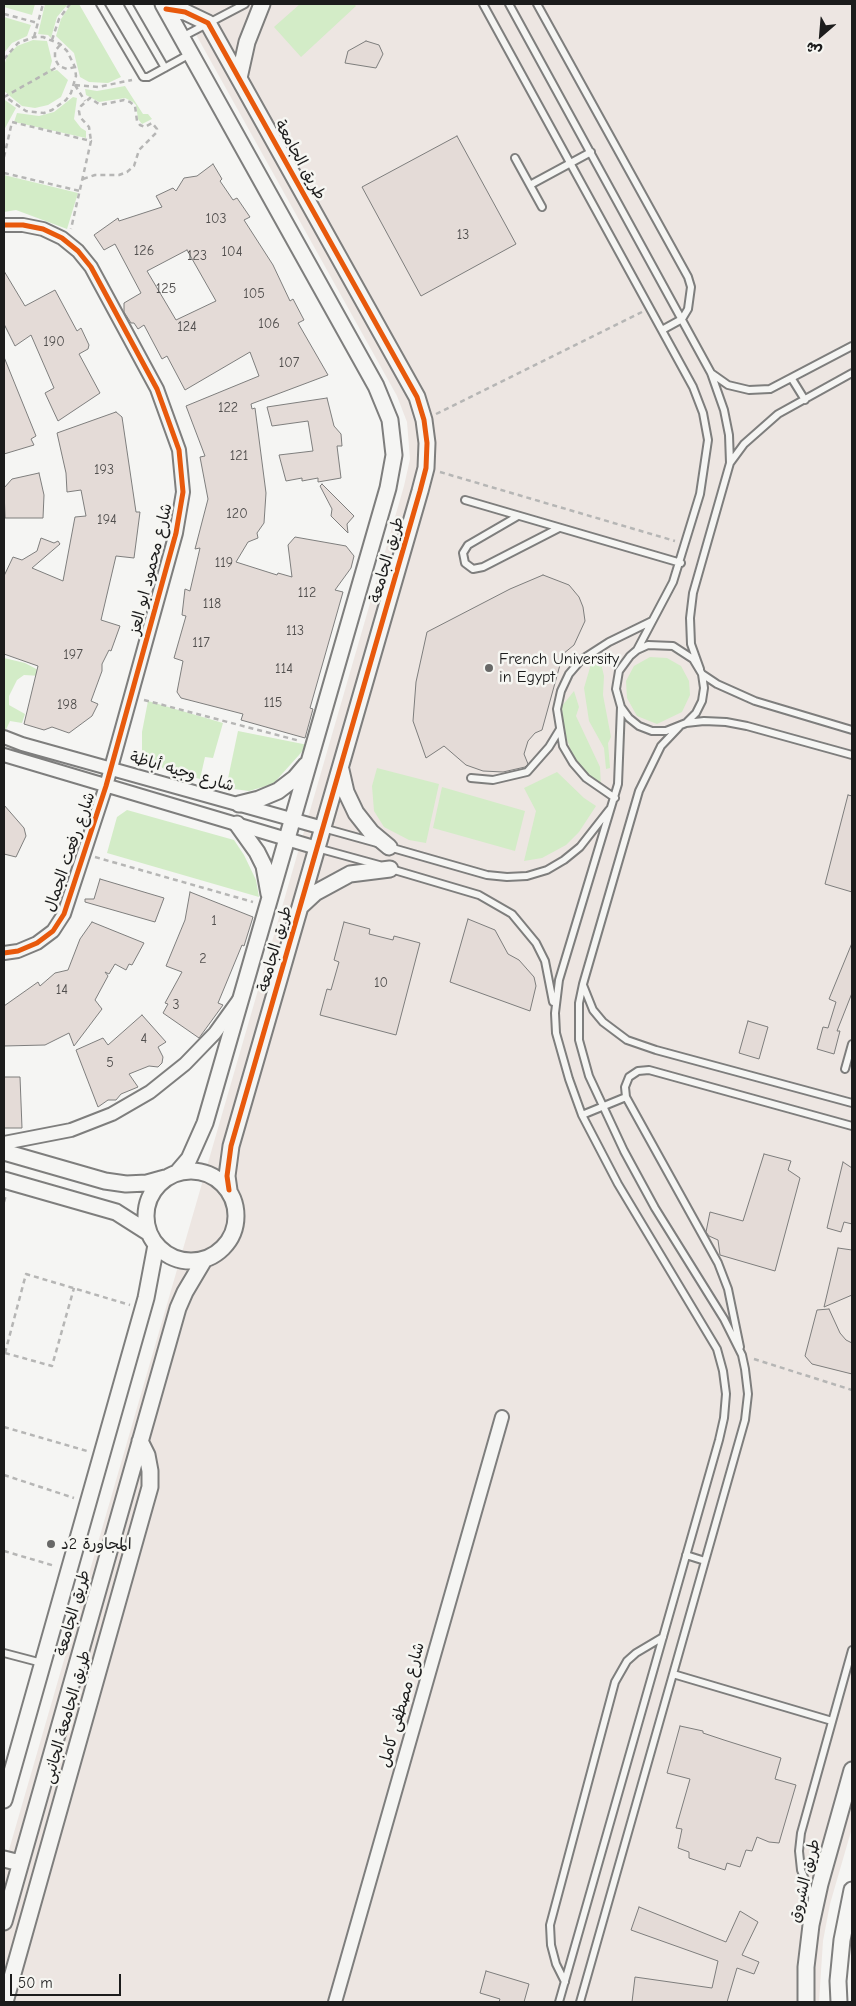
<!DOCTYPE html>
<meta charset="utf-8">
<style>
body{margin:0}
#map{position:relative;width:856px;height:2006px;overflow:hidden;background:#f5f5f3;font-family:"Comic Neue","Playpen Sans Arabic",sans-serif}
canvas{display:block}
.frame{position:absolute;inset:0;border:5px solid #1c1c1c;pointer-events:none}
.north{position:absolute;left:796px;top:10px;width:50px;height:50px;-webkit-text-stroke:4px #f6f6f2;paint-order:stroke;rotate:207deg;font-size:14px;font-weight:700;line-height:20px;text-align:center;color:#1c1c1c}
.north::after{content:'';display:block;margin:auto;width:18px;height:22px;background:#1c1c1c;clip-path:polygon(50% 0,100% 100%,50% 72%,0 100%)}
.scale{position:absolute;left:10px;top:1974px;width:111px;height:22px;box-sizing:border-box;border:2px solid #1c1c1c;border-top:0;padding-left:6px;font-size:15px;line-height:18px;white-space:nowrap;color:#1c1c1c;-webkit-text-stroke:4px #f6f6f2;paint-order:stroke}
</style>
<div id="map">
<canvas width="856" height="2006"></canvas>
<div class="frame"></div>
<div class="north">ش</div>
<div class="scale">50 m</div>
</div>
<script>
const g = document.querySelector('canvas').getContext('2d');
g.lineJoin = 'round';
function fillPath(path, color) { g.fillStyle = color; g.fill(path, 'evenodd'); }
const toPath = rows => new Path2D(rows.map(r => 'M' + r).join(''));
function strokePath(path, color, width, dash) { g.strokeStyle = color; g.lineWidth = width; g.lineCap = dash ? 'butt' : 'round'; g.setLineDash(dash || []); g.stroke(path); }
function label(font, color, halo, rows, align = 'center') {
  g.font = font + ' "Comic Neue","Playpen Sans Arabic",sans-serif'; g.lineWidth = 5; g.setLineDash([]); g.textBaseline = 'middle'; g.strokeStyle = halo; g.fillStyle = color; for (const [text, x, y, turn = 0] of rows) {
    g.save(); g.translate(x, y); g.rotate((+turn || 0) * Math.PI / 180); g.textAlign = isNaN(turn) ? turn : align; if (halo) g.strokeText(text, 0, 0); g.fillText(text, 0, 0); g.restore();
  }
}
const built = toPath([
 [179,4,852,4,852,1828,830,1904,823,1941,819,2002,4,2002,4,1867,404,486,410,459,407,422,397,396]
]);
const green = toPath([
 [4,4,35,4,32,15,4,7],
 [45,4,68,4,57,17,51,38,48,35,38,34],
 [71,4,79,4,121,77,108,83,89,82,80,77,74,53,56,36,61,19],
 [300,4,354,4,356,6,301,57,274,27],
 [4,17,31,25,27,36,12,43,4,53],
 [33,40,47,41,52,61,50,68,53,71,57,70,68,80,61,97,48,105,35,108,22,106,4,91,4,66,7,56,17,46],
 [125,86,143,114,148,114,152,119,142,124,138,119,136,105,133,102,125,98,99,102,86,95,85,89,97,91],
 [73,97,77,98,74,119,81,128,86,131,86,138,14,122,17,113,39,116,54,112],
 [5,100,16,108,4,130,4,104],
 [4,175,78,193,67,229,16,210,4,212],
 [650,657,667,658,681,666,689,681,690,695,682,712,657,724,637,716,627,698,626,681,634,666],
 [4,658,25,663,42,672,41,676,24,675,17,680,9,696,9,705,25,714,22,723,10,721,4,734],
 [600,659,604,676,603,695,611,737,608,743,610,768,606,769,604,748,589,721,584,688,591,664],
 [574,691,579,707,576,716,600,767,601,786,577,768,563,728,562,706],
 [148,701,223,723,213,758,205,757,200,779,164,769,142,753,142,732],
 [238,731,308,745,273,784,249,791,226,788],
 [377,768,439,784,426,843,409,840,384,827,374,811,372,786],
 [557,772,584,798,596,806,579,832,566,845,542,858,524,861,536,811,524,788],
 [442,787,525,811,515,851,433,828],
 [127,810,234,840,244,855,256,880,259,897,107,853,117,817]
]);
const building = toPath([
 [366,41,379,45,383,54,376,68,345,63,348,51,366,41],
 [457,136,516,244,421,296,362,187,457,136],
 [213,164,222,179,220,181,233,200,237,198,250,217,244,220,273,265,290,301,293,299,304,320,298,323,328,375,251,404,252,409,255,408,266,493,264,523,257,533,258,538,248,542,236,562,277,575,278,573,292,577,288,545,295,537,346,546,354,556,351,568,335,590,343,592,310,708,313,709,305,738,241,720,243,714,181,698,177,692,183,661,174,658,186,616,182,615,185,589,190,591,200,548,195,549,208,499,200,457,205,456,186,406,259,376,250,352,185,390,167,356,162,359,144,325,138,329,134,323,131,323,124,312,124,303,141,293,115,244,104,250,94,235,118,218,119,221,162,207,156,196,173,188,176,191,184,178,197,176,213,164],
 [187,250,216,301,176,320,147,271,187,250],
 [4,271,25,306,55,290,77,331,81,328,89,345,88,349,79,354,100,393,58,421,45,393,54,388,31,335,15,346,4,324,4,271],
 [4,357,36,436,31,439,34,445,4,454,4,357],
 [327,398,334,426,341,434,342,446,337,446,341,478,318,482,318,478,302,481,302,478,286,481,279,455,313,451,308,421,272,426,267,407,327,398],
 [116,412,122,417,136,512,140,512,134,558,116,556,101,620,120,626,111,651,109,650,102,664,102,671,91,701,98,704,92,716,69,733,52,727,44,730,24,724,38,666,4,654,4,576,13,557,22,560,37,551,41,538,54,543,58,541,60,544,32,568,63,581,75,517,86,516,81,490,67,492,66,473,57,433,116,412],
 [39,473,44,495,43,518,5,518,4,488,12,479,39,473],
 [322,484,354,516,347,524,348,533,331,516,332,509,320,486,322,484],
 [543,575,569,585,579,597,583,607,585,621,574,645,563,654,542,730,535,733,528,741,524,754,528,764,525,767,503,772,483,771,466,765,444,746,426,758,413,721,416,682,427,632,510,589,543,575],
 [848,795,852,796,852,892,825,884,848,795],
 [4,805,24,828,26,836,16,857,4,854,4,805],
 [100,879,164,898,155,922,85,902,85,899,94,899,100,879],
 [190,892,253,917,244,946,242,945,218,1003,223,1005,199,1038,163,1013,168,1004,165,1003,182,972,166,966,185,920,190,892],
 [468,919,495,930,508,954,519,960,534,977,536,986,530,1011,450,982,468,919],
 [92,922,144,943,132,965,129,964,126,970,115,964,109,974,105,972,108,976,95,1000,102,1009,74,1046,69,1033,45,1045,4,1046,4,1006,38,982,40,986,55,973,68,970,80,939,92,922],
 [344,922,370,929,369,934,393,940,394,936,420,943,396,1035,320,1015,327,989,331,990,339,962,334,960,344,922],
 [852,943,852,993,837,1031,840,1031,834,1054,817,1049,823,1027,828,1028,836,1002,829,999,852,943],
 [142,1015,166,1042,158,1047,163,1057,162,1063,158,1067,149,1066,129,1074,138,1087,121,1094,116,1100,108,1100,98,1107,76,1050,103,1038,108,1045,142,1015],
 [748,1021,768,1027,759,1059,739,1053,748,1021],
 [4,1077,20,1077,22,1128,4,1128,4,1077],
 [764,1154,791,1161,788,1170,800,1178,775,1271,720,1255,718,1240,709,1236,706,1232,710,1212,743,1221,764,1154],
 [843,1162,852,1168,852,1224,844,1222,841,1232,827,1228,843,1162],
 [838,1248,852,1250,852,1295,824,1307,838,1248],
 [829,1309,840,1333,846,1340,852,1343,852,1374,812,1364,805,1356,817,1310,829,1309],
 [680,1726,703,1731,703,1733,724,1740,781,1758,775,1779,796,1785,779,1843,769,1842,757,1837,752,1851,746,1850,740,1867,727,1863,725,1870,689,1858,689,1852,678,1848,682,1829,676,1828,690,1779,667,1773,680,1726],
 [639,1907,726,1942,740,1911,758,1922,742,1955,759,1962,754,1974,737,1968,727,2002,632,2002,635,1977,712,1988,718,1961,631,1930,639,1907],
 [486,1971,529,1984,524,2002,499,2002,500,1999,480,1993,486,1971]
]);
const path = toPath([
 [4,14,38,23],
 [34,37,43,4],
 [52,40,59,19,70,4],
 [60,45,55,51,55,59,59,66,67,69,75,67],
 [4,59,18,43,34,37,43,37,60,44,67,51,75,67,76,76,71,93,66,100,52,110,44,113,26,111,4,96],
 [75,85,98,87,132,80],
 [75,85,85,101],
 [4,97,59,66],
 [4,157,12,122,91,141,71,229],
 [4,173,80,191],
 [83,179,95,175,119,175,127,172,134,166,139,150,156,133,157,129,152,123,145,127,140,125,137,121,135,106,130,102,124,100,100,105,90,98,81,106,79,111,80,117,89,127,91,141],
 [436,414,642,312],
 [440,472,675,541],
 [144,700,300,741],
 [95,857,253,902],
 [4,1202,6,1195],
 [5,1353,26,1274,130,1305],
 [5,1353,52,1366,74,1288],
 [754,1359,852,1390],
 [4,1427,87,1451],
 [4,1475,74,1498],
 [4,1551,55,1566]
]);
const service = toPath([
 [100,4,143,77,148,77,190,54],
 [128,4,165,68],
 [483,4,693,387,703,413,708,440,700,494,673,582,637,650],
 [509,4,711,373,724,410,729,435,730,463,693,593,690,618,691,644,700,669],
 [537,4,688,277,691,287,688,309,682,319,662,330],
 [182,37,245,4],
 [515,158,542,207],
 [530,185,591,152],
 [711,373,728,385,749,390,770,389,852,346],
 [792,379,805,400],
 [730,463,744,444,778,414,852,373],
 [465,500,681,563],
 [518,516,468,545,463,553,465,563,473,569,483,567,559,528],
 [702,674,717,684,755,701,852,730],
 [686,723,696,713,702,701,704,688,702,674,693,659,673,646,648,645,637,650,630,656,619,671,616,689,621,707,629,718,639,726,652,731,666,731,686,723,704,721,726,722,747,726,852,755],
 [471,778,493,780,527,772,549,747,560,729],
 [615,798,586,778,573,763,563,746,557,709,561,691,569,674,581,660,609,642,652,621],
 [323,828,377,843],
 [389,847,487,875,507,877,527,876,547,870,564,860,580,847,609,810],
 [317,848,379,865],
 [391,869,479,895,512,914,536,943,545,961,553,1002],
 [583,985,593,1010,603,1022,627,1040,656,1050,852,1103],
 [845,1069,852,1044],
 [582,1115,626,1097],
 [740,1347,728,1289,718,1263,626,1097,625,1087,629,1077,638,1071,649,1070,852,1126],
 [686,1555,705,1561],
 [4,1653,42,1663],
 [673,1674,832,1721],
 [814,1901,801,1870,799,1851,801,1833,852,1650],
 [565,1982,556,1964,551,1945,550,1925,615,1682,627,1661,636,1653,663,1637],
 [559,2002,719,1440,724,1418,726,1394,723,1371,717,1349,618,1184,582,1115,569,1079,556,1033,555,1013,559,980,618,784,621,707],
 [580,2002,745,1420,748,1394,745,1369,742,1355,724,1319,655,1208,624,1151,589,1076,579,1040,579,1003,583,984,639,791,661,746,679,727]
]);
const minor = toPath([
 [4,225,23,225,43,229,62,238,78,251,91,267,157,389,179,450,183,492,176,533,106,786,64,914,53,931,37,943,18,951,4,953],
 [4,737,22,744,323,828],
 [4,755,317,848],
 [4,1143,71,1130,112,1114,150,1092,185,1064,215,1033,238,1001],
 [335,2002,502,1417]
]);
const tertiary = toPath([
 [163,4,376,386,390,420,394,455,388,488,205,1123,189,1159,177,1173],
 [166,9,185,12,208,23,417,397,424,420,427,443,426,468,420,491,231,1146,227,1176,229,1190],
 [239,78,247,42,262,4],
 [341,770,346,792,356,813,371,832,389,847],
 [239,804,259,799,278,791,295,778,306,765],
 [237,824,257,852,264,866,269,894],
 [301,906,315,893,350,874,390,869],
 [4,1152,105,1181,126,1184,147,1183,165,1178],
 '146 1216a45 45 0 1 1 90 0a45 45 0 1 1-90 0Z',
 [4,1180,116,1212,149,1233],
 [4,1800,146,1298,156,1245],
 [4,1859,20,1863],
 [4,1922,178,1308,185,1292,204,1260],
 [5,2002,150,1487,150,1471,147,1455,140,1441],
 [806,2002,806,1967,811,1925,820,1884,852,1770],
 [839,2002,838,1981,842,1940,852,1890]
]);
const cycleway = toPath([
 [166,9,185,12,208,23,417,397,424,420,427,443,426,468,420,491,231,1146,227,1176,229,1190],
 [4,225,23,225,43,229,62,238,78,251,91,267,157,389,179,450,183,492,176,533,106,786,64,914,53,931,37,943,18,951,4,953]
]);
const markers = [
 [489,668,5,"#686867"],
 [51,1544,5,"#686867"]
];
const numberNames = [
 ["103",216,219],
 ["13",463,235],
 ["126",144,251],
 ["104",232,252],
 ["123",197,256],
 ["125",166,289],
 ["105",254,294],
 ["106",269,324],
 ["124",187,327],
 ["190",54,342],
 ["107",289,363],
 ["122",228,408],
 ["121",239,456],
 ["193",104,470],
 ["120",237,514],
 ["194",107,520],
 ["119",224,563],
 ["112",307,593],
 ["118",212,604],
 ["113",295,631],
 ["117",201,643],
 ["197",73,655],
 ["114",284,669],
 ["115",273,703],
 ["198",67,705],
 ["1",214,921],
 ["2",203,959],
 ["10",381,983],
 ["14",62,990],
 ["3",176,1005],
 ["4",144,1039],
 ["5",110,1063]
];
const streetNames = [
 ["طريق الجامعة",300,160,61],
 ["طريق الجامعة",387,560,-74],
 ["شارع محمود ابو العز",151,569,-76],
 ["شارع وجيه أباظة",182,772,16],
 ["شارع رفعت الجمال",70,852,-71],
 ["طريق الجامعة",275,949,-74],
 ["طريق الجامعة",73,1613,-74],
 ["شارع مصطفى كامل",402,1705,-74],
 ["طريق الجامعة الجانبى",67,1717,-74],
 ["طريق الشروق",805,1881,-76]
];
const poiNames = [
 ["French University",499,659],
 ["in Egypt",499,677],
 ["المجاورة 2د",61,1544]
];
fillPath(built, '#ede6e2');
fillPath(green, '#d3ecc7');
fillPath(building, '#e4dbd7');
strokePath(building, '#7e7e7d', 1);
strokePath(service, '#7e7e7d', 10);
strokePath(minor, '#7e7e7d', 16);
strokePath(tertiary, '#7e7e7d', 19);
strokePath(path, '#b6b6b5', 2.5, [5, 4]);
strokePath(service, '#f5f5f3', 6);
strokePath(minor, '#f5f5f3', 12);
strokePath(tertiary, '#f5f5f3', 15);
strokePath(cycleway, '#e8590c', 5);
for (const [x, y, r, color] of markers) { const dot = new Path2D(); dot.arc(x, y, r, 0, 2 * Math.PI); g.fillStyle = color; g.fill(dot); strokePath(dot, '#f6f6f2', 2); }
label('14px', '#504e4d', null, numberNames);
label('16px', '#1c1c1c', '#f6f6f2', streetNames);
label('16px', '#1c1c1c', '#f6f6f2', poiNames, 'left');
</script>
